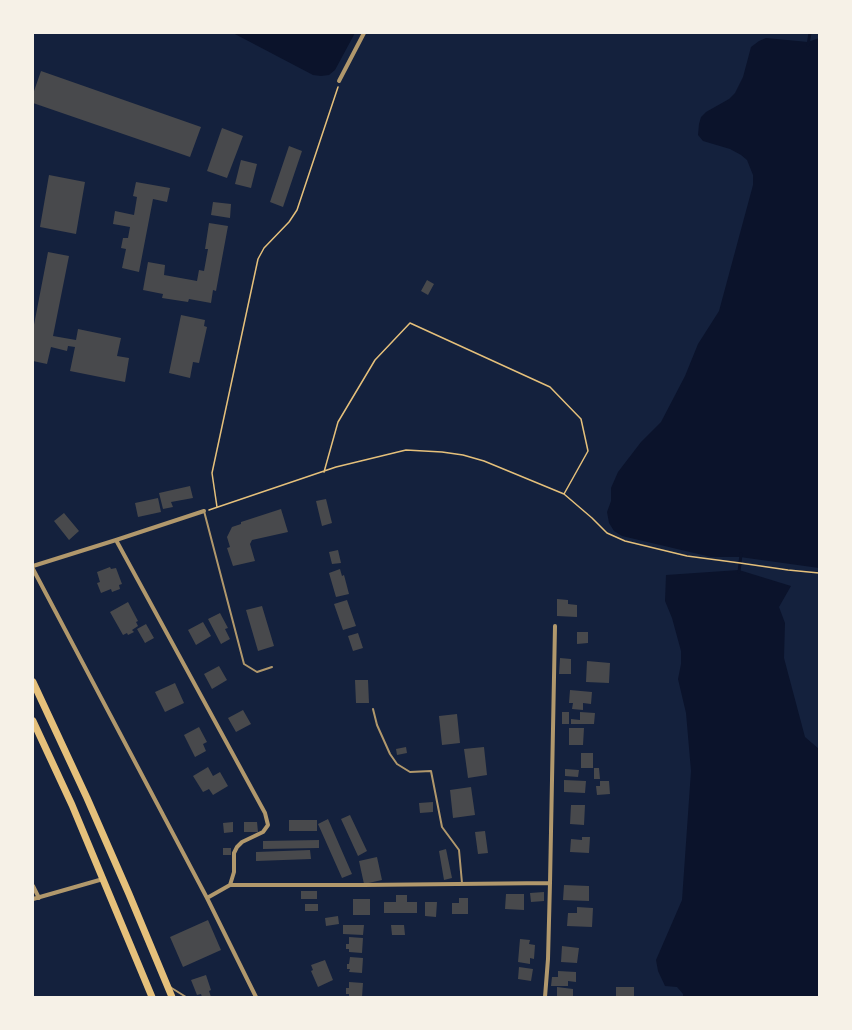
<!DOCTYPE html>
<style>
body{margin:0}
#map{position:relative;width:852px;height:1030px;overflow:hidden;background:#14213d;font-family:"Open Sans",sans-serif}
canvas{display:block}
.frame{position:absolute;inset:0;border:34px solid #f6f1e7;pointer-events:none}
</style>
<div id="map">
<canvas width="852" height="1030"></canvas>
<div class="frame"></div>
</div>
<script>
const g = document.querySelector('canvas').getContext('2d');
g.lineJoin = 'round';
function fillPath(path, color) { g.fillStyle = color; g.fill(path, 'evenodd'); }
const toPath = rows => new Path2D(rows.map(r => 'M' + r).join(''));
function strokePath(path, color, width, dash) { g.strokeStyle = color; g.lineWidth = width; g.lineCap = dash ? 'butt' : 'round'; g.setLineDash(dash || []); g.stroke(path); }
const water = toPath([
 [233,33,355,33,335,70,329,75,321,76,313,75],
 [766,38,808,42,819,38,819,568,740,557,711,557,622,536,614,531,609,523,607,512,611,501,611,488,618,472,641,442,661,422,685,376,698,344,719,311,753,185,753,175,747,160,741,155,730,149,703,141,698,135,699,124,701,117,706,112,729,99,735,93,743,77,751,47,759,41],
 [739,570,791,586,779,607,785,623,784,658,805,737,819,749,819,997,683,997,683,994,677,987,665,986,658,971,656,960,682,900,691,771,686,713,678,679,681,664,681,651,672,618,665,601,666,575]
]);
const stream = toPath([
 [808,45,810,33],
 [739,572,741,554]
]);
const building = toPath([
 [41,71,201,127,190,157,33,103,33,94],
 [222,128,243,136,227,178,207,171],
 [289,146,302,151,283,207,270,202],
 [241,160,257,164,251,188,235,184],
 [49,175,85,182,76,234,40,227],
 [136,182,170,188,167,202,153,199,139,272,122,268,126,249,121,248,123,238,128,238,130,227,113,224,115,211,134,215,137,197,133,196],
 [213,202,231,204,230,218,211,215],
 [209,223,228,226,216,291,213,290,211,303,189,299,188,302,162,298,163,294,143,290,148,262,165,265,164,275,197,281,199,270,204,271,208,249,205,249],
 [48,252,69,256,53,336,76,340,78,329,121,338,117,356,129,358,125,382,70,371,75,347,68,346,67,351,51,347,47,364,33,361,33,330],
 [427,280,434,284,428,295,421,291],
 [181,315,205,320,204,326,207,327,199,363,193,362,190,378,169,373],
 [190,486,193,498,171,502,173,507,163,509,159,493],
 [158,498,161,512,138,517,135,503],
 [326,499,332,523,322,526,316,501],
 [281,509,288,532,252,540,250,544,255,561,233,566,227,548,230,547,227,537,232,527,241,524,241,522],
 [64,513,79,531,69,540,54,521],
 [338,550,341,563,332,564,329,552],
 [110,567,111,569,116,568,122,584,119,585,120,589,112,592,111,589,101,593,97,583,100,582,97,572],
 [340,569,342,576,344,575,349,594,336,597,329,573],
 [557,599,568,600,568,604,577,605,577,617,557,616],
 [347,600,356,626,343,630,334,604],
 [128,602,138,621,136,622,138,626,132,630,134,632,128,635,127,633,123,635,110,612],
 [262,606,274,646,258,651,246,610],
 [220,613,228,628,225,629,230,639,221,644,208,619],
 [203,622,211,636,196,645,188,630],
 [146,624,154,638,145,643,137,629],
 [577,632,588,632,588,643,577,644],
 [358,633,363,648,353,651,348,636],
 [560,658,571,659,571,674,559,674],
 [587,661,610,663,609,683,586,682],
 [219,666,227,680,212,689,204,674],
 [355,680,368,680,369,703,356,703],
 [175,683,184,703,165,712,155,692],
 [570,690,592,692,591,704,583,703,583,710,572,709,573,703,569,703],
 [243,710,251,724,236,732,228,718],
 [562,712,569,712,569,724,562,724],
 [580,712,595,713,594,724,571,724,571,719,580,720],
 [457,714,460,743,442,745,439,716],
 [199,727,207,742,203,744,206,751,195,757,184,735],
 [569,728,584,728,583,745,569,745],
 [406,747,407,753,397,755,396,749],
 [484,747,487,775,468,778,464,749],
 [581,753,593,753,593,768,581,768],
 [208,767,213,776,220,772,228,786,213,795,209,789,203,792,193,776],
 [594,768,599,768,600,779,594,779],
 [565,769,579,770,578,777,565,776],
 [564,780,586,781,585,793,564,792],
 [600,781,609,781,610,794,597,795,596,786,600,786],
 [471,787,475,815,453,818,450,790],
 [433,802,433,812,420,813,419,803],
 [571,805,585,805,584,825,570,824],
 [350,815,367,851,358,856,341,819],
 [328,819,352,874,342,878,318,824],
 [289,820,317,820,317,831,289,831],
 [233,822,233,832,224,833,223,823],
 [244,822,257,822,258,832,244,832],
 [485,831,488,853,478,854,475,832],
 [582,837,590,837,589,853,570,852,571,839,582,840],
 [319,840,319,848,263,849,263,841],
 [223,848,231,848,231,855,223,855],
 [446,849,452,878,444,880,439,851],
 [310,850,311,859,256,861,256,852],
 [377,857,382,880,364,884,359,861],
 [564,885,589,886,589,901,563,900],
 [301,891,317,891,317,899,301,899],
 [544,892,544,901,531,902,530,893],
 [506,894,524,894,524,910,505,909],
 [396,895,407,895,407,902,417,902,417,913,384,913,384,902,396,902],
 [459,898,468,898,468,914,452,914,452,903,459,903],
 [353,899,370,899,370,915,353,915],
 [425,902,437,902,436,917,425,916],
 [305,904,318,904,318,911,305,911],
 [577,907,593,908,592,927,567,926,568,913,577,913],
 [338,916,339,924,326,926,325,918],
 [208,920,221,950,183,967,170,937],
 [343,925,364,925,363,935,343,934],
 [391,925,404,925,405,935,392,935],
 [349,937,363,938,362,953,349,952,349,949,346,949,346,944,349,944],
 [520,939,530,940,529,944,535,945,534,959,530,958,530,964,518,962],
 [562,946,579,948,577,963,561,962],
 [350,957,363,958,362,973,349,972,350,969,347,969,347,964,349,964],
 [325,960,333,980,318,987,311,971,313,970,311,965],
 [519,967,533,969,531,981,518,979],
 [558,971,576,972,576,982,568,981,568,986,551,986,552,977,558,977],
 [206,975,211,990,209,991,211,997,202,997,201,994,197,995,191,980],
 [349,982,363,983,362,997,349,997,349,994,346,994,346,988,349,988],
 [557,987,573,989,573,997,557,997],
 [616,987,634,987,634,997,616,997]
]);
const path = toPath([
 [324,472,338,422,375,360,410,323,550,387,581,419,588,451,564,494],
 [217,507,212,473,258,259,264,248,289,222,297,210,338,87],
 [209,510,336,467,406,450,442,452,463,455,484,461,564,494,592,518,607,533,625,541,687,556,740,563,788,570,819,573]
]);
const service = toPath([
 [204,511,244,664,257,672,272,667],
 [373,709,377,725,390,754,397,764,410,772,431,771,442,827,459,850,462,883],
 [170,987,186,997]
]);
const minor = toPath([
 [339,81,364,33],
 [116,540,265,813,268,825,263,832,242,842,237,847,234,853,234,872,230,885],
 [33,566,116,540,204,511],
 [33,569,207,898,256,997],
 [33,886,39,898],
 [207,898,230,885,364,885,550,883],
 [33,899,103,879],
 [545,997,548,959,550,883,555,626]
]);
const trunk = toPath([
 [33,682,87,798,129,894,172,997],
 [33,721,72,805,152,997]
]);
fillPath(water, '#0b132b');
strokePath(stream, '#0b132b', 3);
fillPath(building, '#48494c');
strokePath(path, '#e5c07b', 1.5);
strokePath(service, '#b1986c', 2);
strokePath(minor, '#b1986c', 4);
strokePath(trunk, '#e5c07b', 7);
</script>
